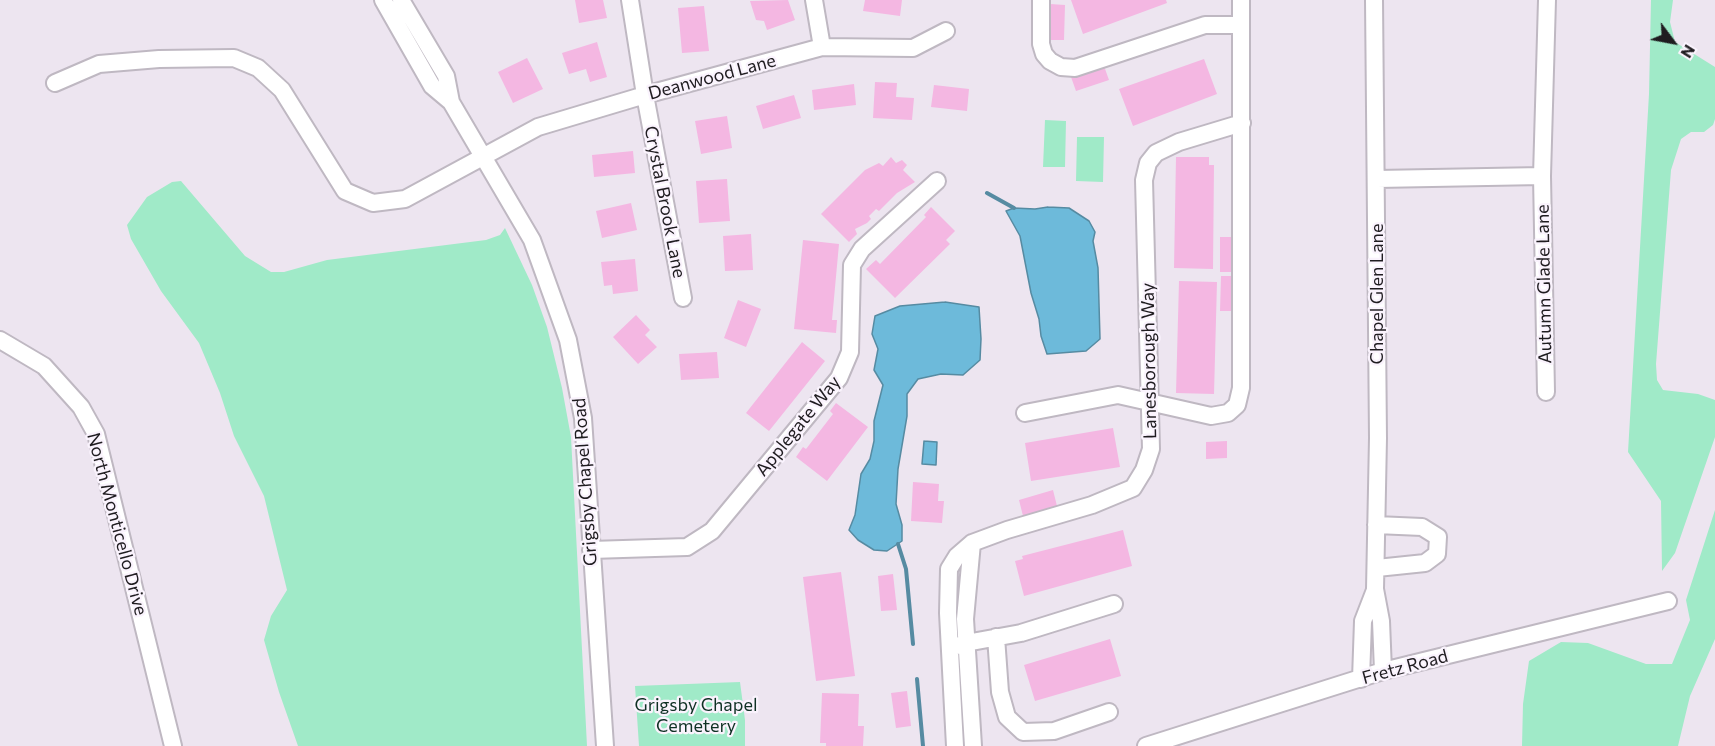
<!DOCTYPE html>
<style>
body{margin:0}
#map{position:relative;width:1715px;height:746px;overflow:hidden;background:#ede5f0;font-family:Commissioner,sans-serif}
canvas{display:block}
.north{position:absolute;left:1643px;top:12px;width:60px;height:60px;-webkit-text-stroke:4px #faf3fd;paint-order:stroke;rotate:122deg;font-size:16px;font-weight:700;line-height:24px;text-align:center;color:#1f1c20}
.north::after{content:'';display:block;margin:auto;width:21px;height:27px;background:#1f1c20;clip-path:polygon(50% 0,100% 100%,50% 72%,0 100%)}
</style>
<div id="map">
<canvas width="1715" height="746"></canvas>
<div class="north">N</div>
</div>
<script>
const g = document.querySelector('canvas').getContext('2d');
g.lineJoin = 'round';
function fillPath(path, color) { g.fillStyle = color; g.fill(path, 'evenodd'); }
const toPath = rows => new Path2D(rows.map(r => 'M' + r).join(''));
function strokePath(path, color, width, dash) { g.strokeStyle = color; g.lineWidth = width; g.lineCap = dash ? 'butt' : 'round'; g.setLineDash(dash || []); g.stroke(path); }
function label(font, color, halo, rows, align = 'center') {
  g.font = font + ' Commissioner,sans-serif'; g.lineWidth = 4.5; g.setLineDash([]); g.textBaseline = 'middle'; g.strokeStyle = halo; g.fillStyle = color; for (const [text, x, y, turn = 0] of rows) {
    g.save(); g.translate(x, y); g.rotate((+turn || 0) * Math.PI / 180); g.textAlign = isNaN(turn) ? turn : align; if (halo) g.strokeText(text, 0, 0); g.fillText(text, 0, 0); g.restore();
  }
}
const green = toPath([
 [1651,0,1673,0,1670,22,1675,42,1715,67,1715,119,1713,125,1704,132,1691,132,1681,139,1671,170,1656,364,1657,380,1663,390,1698,394,1715,400,1715,437,1675,553,1662,571,1661,501,1628,452,1649,94],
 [1045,120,1066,121,1065,167,1043,167],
 [1077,137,1104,137,1103,182,1076,181],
 [181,181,245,256,271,272,284,272,327,260,486,240,500,235,505,228,532,285,547,327,562,388,571,437,587,746,298,746,279,692,264,640,271,616,287,590,264,496,234,436,220,393,199,343,161,291,131,239,127,225,147,197,172,182],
 [1715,510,1715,639,1690,696,1678,746,1522,746,1523,704,1529,661,1561,642,1588,643,1646,664,1672,664,1690,620,1686,600],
 [740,682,745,720,745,746,639,746,635,686]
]);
const water = toPath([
 [1048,207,1069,208,1089,221,1095,232,1093,241,1098,268,1100,339,1086,351,1047,354,1041,336,1039,319,1031,293,1020,236,1006,211,1014,208,1035,209,1048,207],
 [945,302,979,307,981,339,980,360,963,375,941,374,918,379,907,394,907,416,898,469,896,504,902,525,902,541,887,551,874,550,858,540,849,530,855,515,861,474,870,459,874,441,874,421,883,385,874,370,878,349,872,334,875,316,900,306,945,302],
 [924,441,937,442,936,465,922,464,924,441]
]);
const stream = toPath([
 [987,193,1014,208],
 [898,544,906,569,913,644],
 [917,679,923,746]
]);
const building = toPath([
 [575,0,603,0,607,18,579,23],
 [788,0,795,20,767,30,764,21,756,20,750,1],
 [865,0,902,0,900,16,863,11],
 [1071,0,1166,0,1167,3,1083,34],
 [1050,4,1065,5,1064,40,1048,40],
 [704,6,709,51,682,53,678,8],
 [597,42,607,77,590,82,586,69,569,74,562,53],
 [527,58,543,89,513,103,498,72],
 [1204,59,1217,94,1133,126,1119,89],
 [1104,66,1109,80,1076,91,1071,77],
 [875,82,897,83,896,97,914,98,912,120,873,118],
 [854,84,856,105,814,110,812,90],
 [934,85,969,89,967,111,931,107],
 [794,95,801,118,763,129,756,106],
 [727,116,732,148,701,154,695,121],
 [633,151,635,173,594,177,592,155],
 [891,157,896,163,902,160,907,165,903,170,915,182,897,193,879,211,876,209,869,216,871,219,867,223,855,229,857,234,849,242,821,214,865,170,879,163,883,166],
 [1176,157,1209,157,1209,165,1214,165,1213,269,1174,268],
 [727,179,730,221,699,223,696,181],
 [631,203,637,230,602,238,596,211],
 [931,207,955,231,946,240,950,244,895,298,866,269,876,260,880,264,926,217,924,215],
 [751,234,753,270,725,271,723,236],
 [1220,237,1236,237,1237,272,1220,272],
 [803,240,839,244,832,320,837,320,836,333,794,329],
 [635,259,638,291,613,294,612,285,604,286,601,262],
 [1221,276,1237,276,1236,311,1220,311],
 [1179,281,1217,282,1214,394,1176,393],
 [738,300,761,309,746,347,724,338],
 [636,315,650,330,645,335,657,347,638,364,613,337],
 [802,342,825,361,769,431,746,413],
 [717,352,719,378,681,380,679,354],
 [836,403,868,427,827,481,796,457,803,447,806,449,833,414,830,411],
 [1113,428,1120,467,1031,481,1025,443],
 [1227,441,1227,458,1206,459,1206,442],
 [913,482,939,484,938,501,944,501,942,523,911,521],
 [1053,490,1057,506,1023,516,1019,500],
 [1123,530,1132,566,1024,596,1015,561,1023,559,1022,556],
 [841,572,855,676,816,681,803,577],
 [893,574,897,610,881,611,878,576],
 [1110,639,1121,676,1035,701,1024,665],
 [907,691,911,726,896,728,891,693],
 [822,693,859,694,858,726,864,726,863,746,826,746,826,743,820,743]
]);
const minor = toPath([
 [383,0,432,86,451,102,532,240,568,340,583,418,605,746],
 [401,0,446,76,451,102],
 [630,0,645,95,683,298],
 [814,0,822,47],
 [1041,0,1041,44,1044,54,1050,61,1061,67,1075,68,1205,25,1241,25],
 [1374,0,1378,438,1375,589,1381,621,1383,671],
 [55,83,99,64,159,59,234,58,258,68,282,90,345,191,373,203,405,199,538,127,645,95,822,47,913,48,946,31],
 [1377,179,1542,176],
 [0,340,44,366,81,407,96,434,173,746],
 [1546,392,1542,176,1547,0],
 [1025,413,1118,395,1211,416,1228,413,1237,405,1241,388,1241,0],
 [1376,525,1422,527,1438,537,1437,554,1425,563,1377,568],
 [972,543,965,619,973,746],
 [591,550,687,547,712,531,839,378,850,352,852,265,862,249,937,181],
 [996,637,1000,692,1007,717,1023,732,1054,731,1109,712],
 [957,646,966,643,1021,633,1114,604],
 [1361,679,1363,621,1375,590],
 [955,746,948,613,949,569,957,556,972,543,1007,530,1092,505,1133,488,1144,470,1151,449,1144,180,1148,163,1156,153,1179,142,1242,123],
 [1146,746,1383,671,1668,601]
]);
const streetNames = [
 ["Deanwood Lane",712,77,-15],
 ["Crystal Brook Lane",665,202,79],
 ["Autumn Glade Lane",1544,284,-91],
 ["Chapel Glen Lane",1377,294,-90],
 ["Lanesborough Way",1149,361,-91],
 ["Applegate Way",798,426,-51],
 ["Grigsby Chapel Road",585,482,-94],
 ["North Monticello Drive",117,524,75],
 ["Fretz Road",1405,667,-15]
];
const parkNames = [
 ["Grigsby Chapel",696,705],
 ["Cemetery",696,726]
];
fillPath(green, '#a0eac8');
fillPath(water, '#6dbada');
strokePath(water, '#568ba2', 1.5);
strokePath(stream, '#568ba2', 4);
fillPath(building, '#f4b7e2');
strokePath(minor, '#bfb8c2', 20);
strokePath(minor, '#fff', 16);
label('18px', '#1f1c20', '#faf3fd', streetNames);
label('18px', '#0f3124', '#faf3fd', parkNames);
</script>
